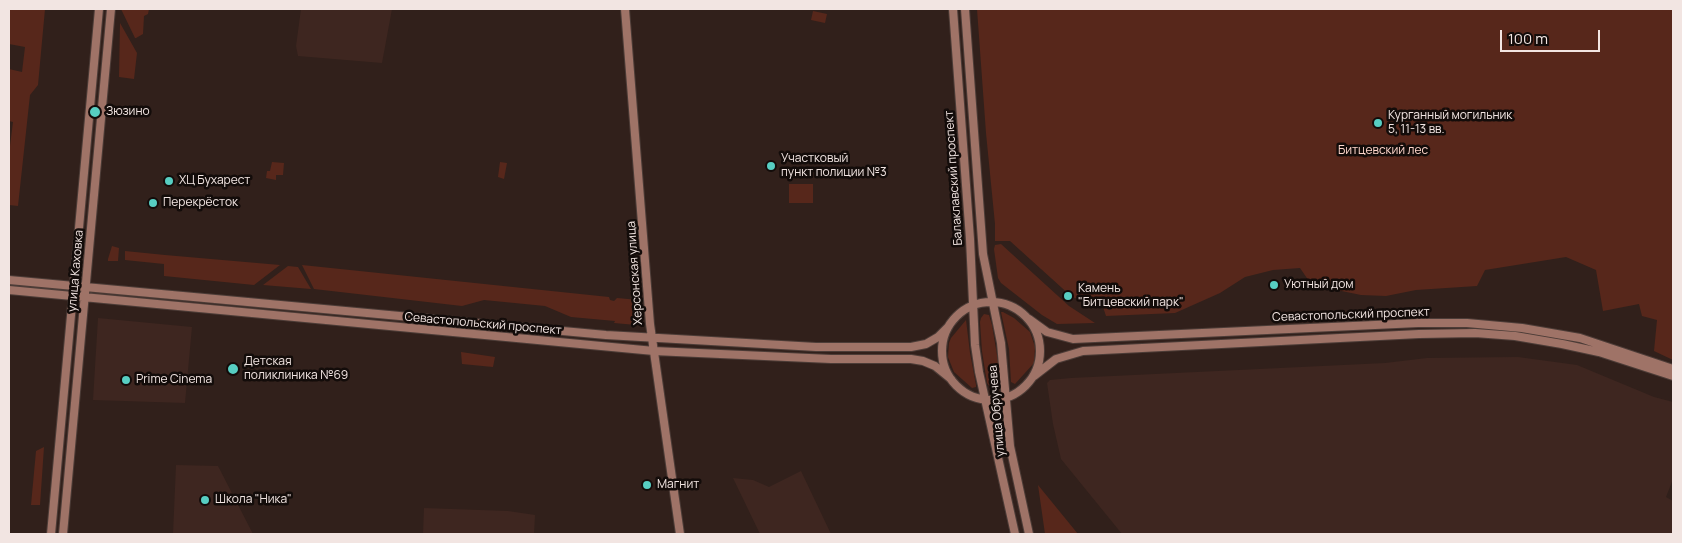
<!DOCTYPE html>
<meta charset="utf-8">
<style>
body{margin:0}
#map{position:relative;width:1682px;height:543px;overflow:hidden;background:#31201b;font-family:Manrope,sans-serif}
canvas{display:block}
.frame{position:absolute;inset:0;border:10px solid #f2e5e2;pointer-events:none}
.scale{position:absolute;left:1500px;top:30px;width:100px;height:22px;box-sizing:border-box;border:2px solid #f2e5e2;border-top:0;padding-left:6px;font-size:15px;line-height:18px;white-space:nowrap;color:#f2e5e2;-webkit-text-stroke:4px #130c0a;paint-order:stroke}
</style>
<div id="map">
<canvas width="1682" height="543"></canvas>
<div class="frame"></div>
<div class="scale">100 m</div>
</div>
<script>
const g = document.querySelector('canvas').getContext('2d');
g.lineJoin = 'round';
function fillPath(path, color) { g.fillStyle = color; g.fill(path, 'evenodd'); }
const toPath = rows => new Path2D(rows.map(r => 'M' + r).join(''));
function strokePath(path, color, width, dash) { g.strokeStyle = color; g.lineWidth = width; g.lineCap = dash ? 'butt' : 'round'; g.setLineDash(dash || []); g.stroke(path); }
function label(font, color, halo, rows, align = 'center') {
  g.font = font + ' Manrope,sans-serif'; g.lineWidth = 5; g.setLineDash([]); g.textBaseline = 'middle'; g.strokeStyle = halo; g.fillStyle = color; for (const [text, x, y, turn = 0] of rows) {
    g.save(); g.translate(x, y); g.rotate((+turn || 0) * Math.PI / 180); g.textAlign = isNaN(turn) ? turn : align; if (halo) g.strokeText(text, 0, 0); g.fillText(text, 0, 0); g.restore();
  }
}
const built = toPath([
 [301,9,392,9,382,63,298,56,296,46],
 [98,318,192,327,185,403,93,400],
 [1518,357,1577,365,1654,397,1673,402,1673,479,1666,497,1673,501,1673,534,1122,534,1061,459,1053,424,1047,383,1050,380,1071,378,1385,363,1427,358],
 [176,465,218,466,253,534,173,534],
 [801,471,831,534,760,534,733,478,753,480,769,487],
 [424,508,508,511,535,515,534,534,423,534]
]);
const green = toPath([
 [9,9,45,9,38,85,30,95,18,206,9,205,9,154,13,122,9,121,9,69,22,72,25,47,9,44],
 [121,9,149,9,148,14,144,16,143,34,136,38,135,38],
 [977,9,1673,9,1673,360,1654,351,1657,320,1642,316,1639,304,1603,311,1596,270,1566,257,1485,270,1477,286,1416,290,1386,296,1361,295,1327,288,1313,287,1300,268,1273,270,1245,277,1220,293,1175,313,1106,316,1103,307,1072,297,1010,241,995,241,995,224,986,133],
 [813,11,827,14,825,23,811,20],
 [120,23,137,53,134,79,119,77],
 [272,162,284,163,283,175,276,175,276,180,266,178,267,171,270,171],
 [500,162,507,163,504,179,498,177],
 [789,184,813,184,813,203,789,203],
 [1001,244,1069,306,1095,323,1057,324,1042,315,1001,283,998,278,994,249,995,245],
 [112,246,119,248,118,261,108,261,108,259],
 [125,251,165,255,280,265,254,285,164,276,164,264,125,260],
 [302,265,609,297,610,300,614,301,617,298,639,300,641,324,636,325,614,323,615,321,571,317,545,306,484,300,462,306,314,289],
 [288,266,298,267,311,289,263,285],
 [1001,312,1003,312,1014,318,1030,332,1035,347,1034,363,1015,384,1011,382,1009,349],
 [984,314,989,315,992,325,998,361,999,377,995,388,991,388,987,383,982,351,980,322,981,318],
 [966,320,970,353,976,385,976,387,972,388,954,372,948,357,949,343,951,338],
 [461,352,495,357,493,367,462,364],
 [44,447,40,505,31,505,36,451],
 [1038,485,1078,534,1045,534]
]);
const secondary = toPath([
 [625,9,650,324,680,534],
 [953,9,970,239,975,345,979,372,1015,534],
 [965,9,983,254,1001,343,1010,446,1029,534],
 [9,280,606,335,816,347,911,347,926,344,938,337,948,327],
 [9,290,654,351,831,359,911,359,923,361,935,366,951,379],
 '942 351a49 49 0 1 1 98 0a49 49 0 1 1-98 0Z',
 [1029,319,1047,332,1073,339,1418,323,1467,323,1522,328,1580,338,1673,369],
 [1034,376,1056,359,1083,351,1419,334,1475,333,1515,336,1562,344,1599,352,1673,376],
 [51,534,99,9],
 [63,534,111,9]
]);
const markers = [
 [95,112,6,"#57cec2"],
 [1378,123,5,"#57cec2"],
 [771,166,5,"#57cec2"],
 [169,181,5,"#57cec2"],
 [153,203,5,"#57cec2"],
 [1274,285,5,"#57cec2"],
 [1068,296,5,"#57cec2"],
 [233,369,6,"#57cec2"],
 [126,380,5,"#57cec2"],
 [647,485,5,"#57cec2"],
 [205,500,5,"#57cec2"]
];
const poiNames = [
 ["Зюзино",106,112],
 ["Курганный могильник",1388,116],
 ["5, 11-13 вв.",1388,130],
 ["Участковый",781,159],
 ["пункт полиции №3",781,173],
 ["ХЦ Бухарест",179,181],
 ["Перекрёсток",163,203],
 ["Уютный дом",1284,285],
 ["Камень",1078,289],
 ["\"Битцевский парк\"",1078,303],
 ["Детская",244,362],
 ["поликлиника №69",244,376],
 ["Prime Cinema",136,380],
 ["Магнит",657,485],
 ["Школа \"Ника\"",215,500]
];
const parkNames = [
 ["Битцевский лес",1383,151]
];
const streetNames = [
 ["Балаклавский проспект",954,178,-94],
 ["улица Каховка",76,271,-85],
 ["Херсонская улица",635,273,-94],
 ["Севастопольский проспект",1351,315,-2],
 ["Севастопольский проспект",483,324,5],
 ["улица Обручева",997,411,-95]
];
fillPath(built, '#3e2620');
fillPath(green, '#57271b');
strokePath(secondary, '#4c3c37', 10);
strokePath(secondary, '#9f7367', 8);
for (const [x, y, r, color] of markers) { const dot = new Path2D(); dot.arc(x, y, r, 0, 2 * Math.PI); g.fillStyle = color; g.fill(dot); strokePath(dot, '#130c0a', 2); }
label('12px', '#f2e5e2', '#130c0a', poiNames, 'left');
label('12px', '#fed6cb', '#130c0a', parkNames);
label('12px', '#f2e5e2', '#130c0a', streetNames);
</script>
